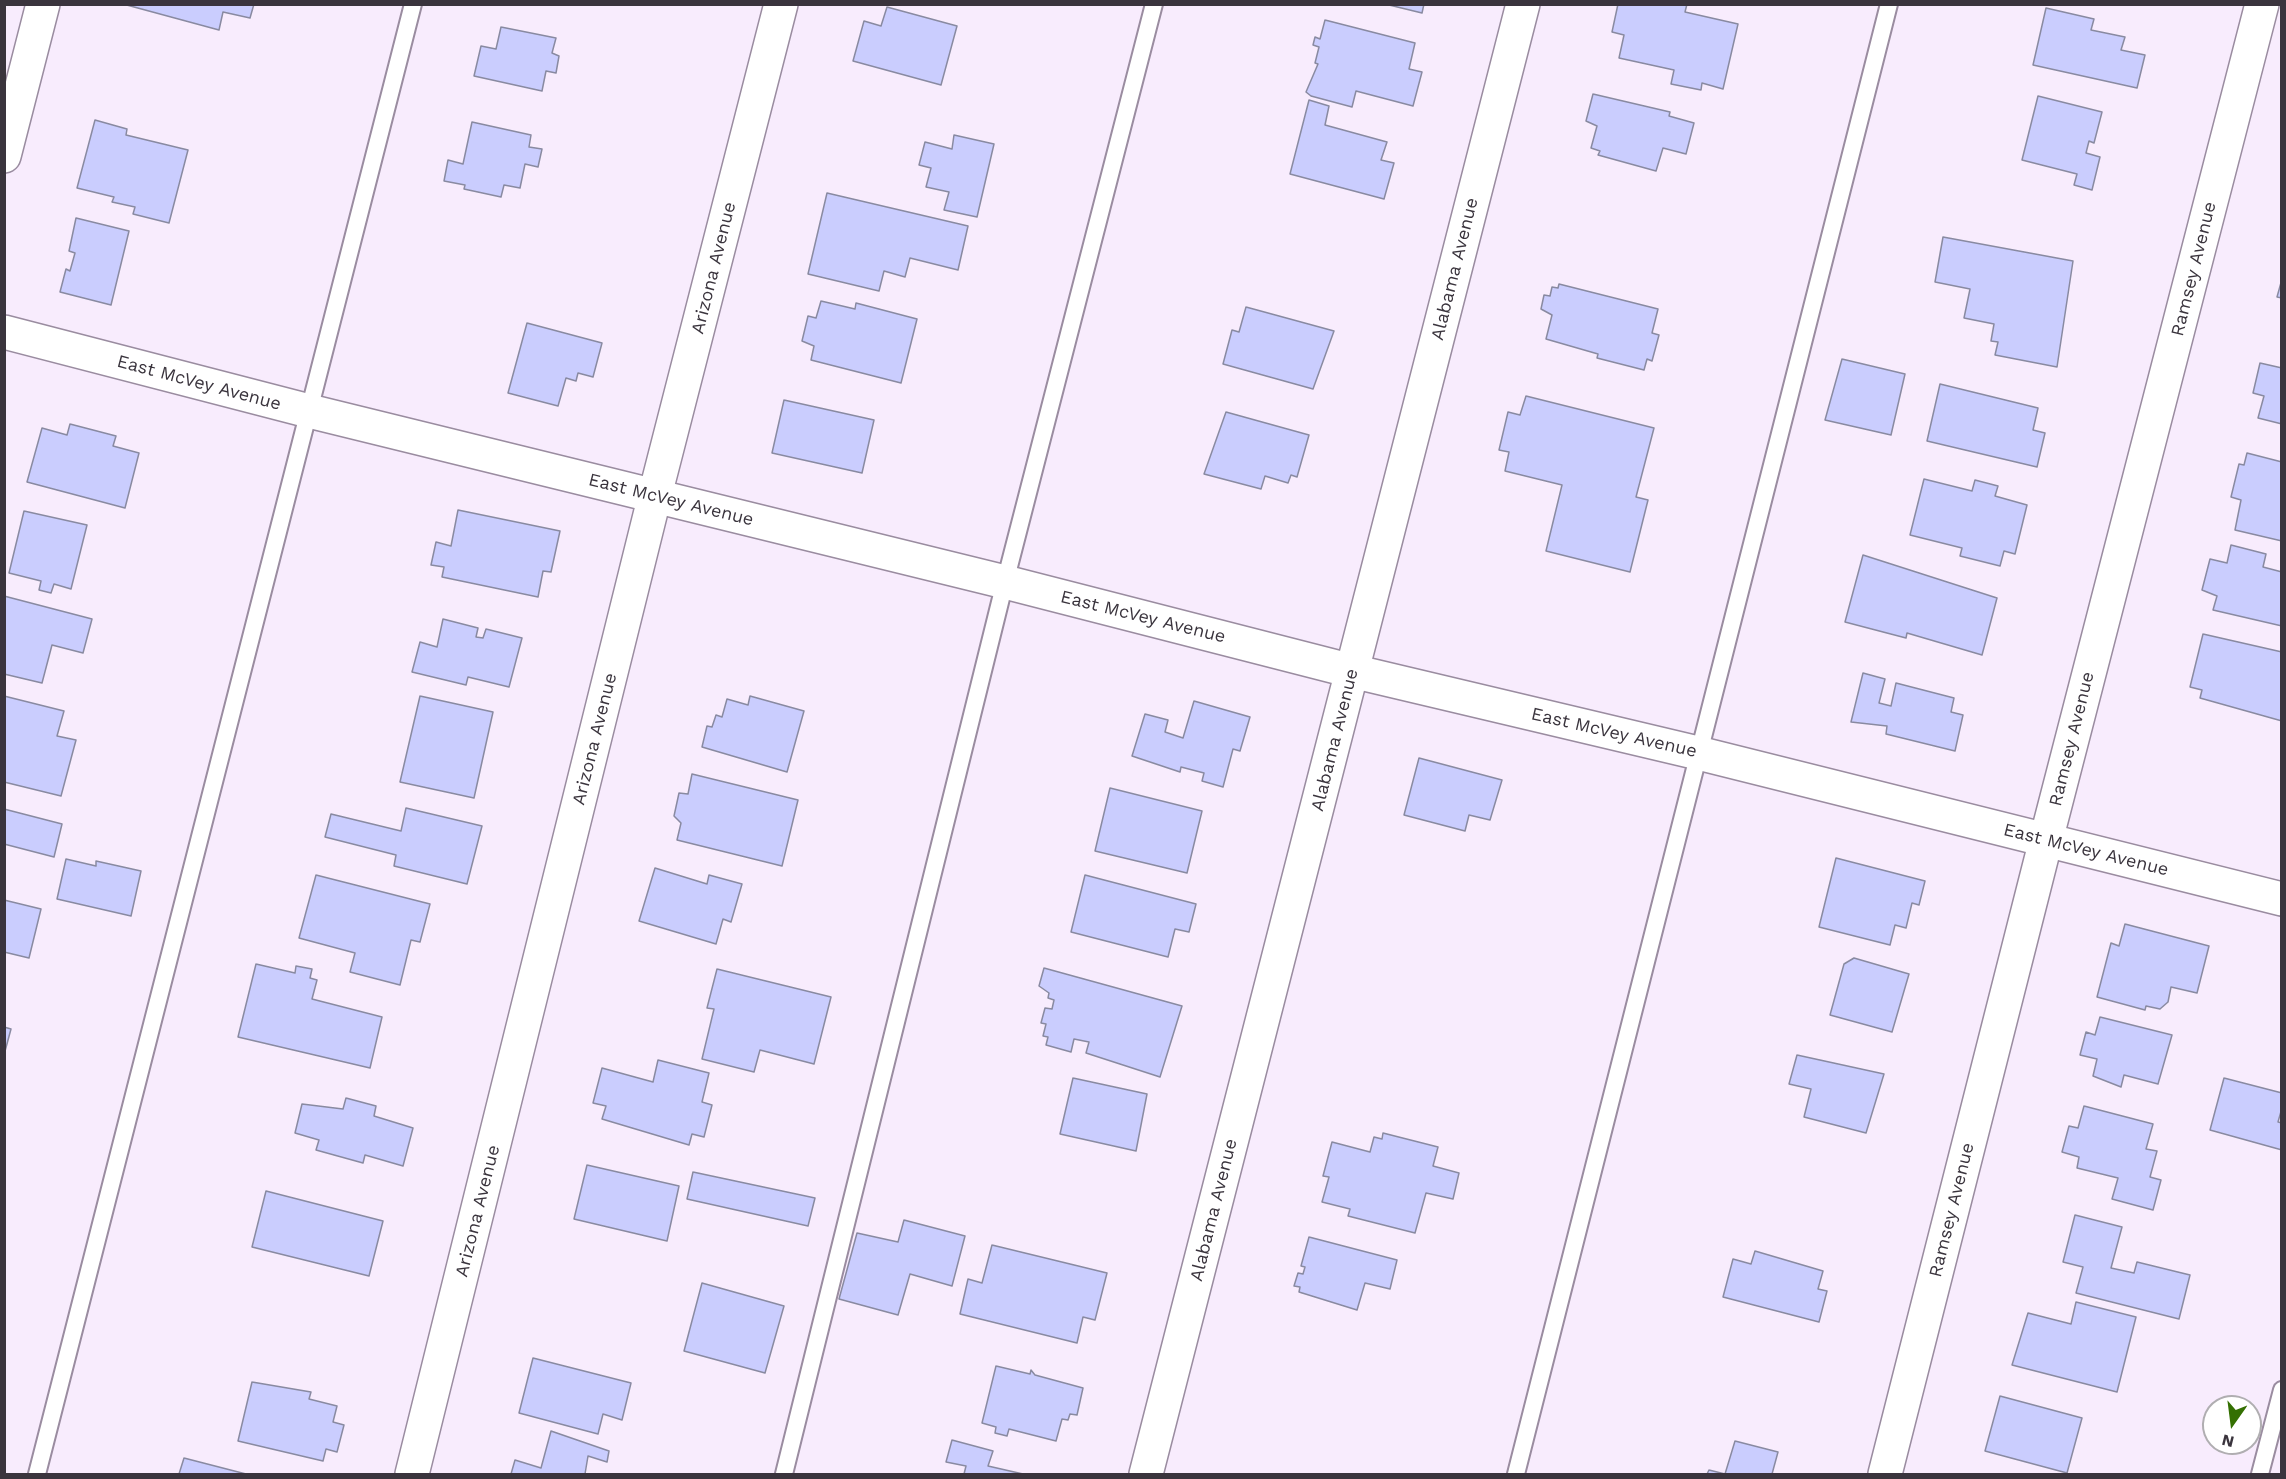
<!DOCTYPE html>
<style>
body{margin:0}
#map{position:relative;width:2286px;height:1479px;overflow:hidden;background:#f8ecfd;font-family:"Work Sans",sans-serif}
canvas{display:block}
.frame{position:absolute;inset:0;border:6px solid #3a343d;pointer-events:none}
.north{position:absolute;left:2202px;top:1395px;width:60px;height:60px;box-sizing:border-box;background:#fff;border:2px solid #b0aeb1;border-radius:50%;rotate:194deg;font-size:16px;font-weight:700;line-height:24px;text-align:center;color:#3a343d}
.north::after{content:'';display:block;margin:auto;width:21px;height:27px;background:#347002;clip-path:polygon(50% 0,100% 100%,50% 72%,0 100%)}
</style>
<div id="map">
<canvas width="2286" height="1479"></canvas>
<div class="frame"></div>
<div class="north">N</div>
</div>
<script>
const g = document.querySelector('canvas').getContext('2d');
g.lineJoin = 'round';
function fillPath(path, color) { g.fillStyle = color; g.fill(path, 'evenodd'); }
const toPath = rows => new Path2D(rows.map(r => 'M' + r).join(''));
function strokePath(path, color, width, dash) { g.strokeStyle = color; g.lineWidth = width; g.lineCap = dash ? 'butt' : 'round'; g.setLineDash(dash || []); g.stroke(path); }
function label(font, color, halo, rows, align = 'center') {
  g.font = font + ' "Work Sans",sans-serif'; g.lineWidth = 5; g.setLineDash([]); g.textBaseline = 'middle'; g.strokeStyle = halo; g.fillStyle = color; for (const [text, x, y, turn = 0] of rows) {
    g.save(); g.translate(x, y); g.rotate((+turn || 0) * Math.PI / 180); g.textAlign = isNaN(turn) ? turn : align; if (halo) g.strokeText(text, 0, 0); g.fillText(text, 0, 0); g.restore();
  }
}
const building = toPath([
 [123,4,254,4,250,18,223,12,219,30,123,4],
 [1385,4,1424,4,1422,13,1385,4],
 [1618,4,1687,4,1685,12,1738,24,1723,89,1702,83,1701,90,1671,84,1674,70,1619,58,1624,35,1612,32,1618,4],
 [887,7,957,26,941,85,853,61,864,21,881,26,887,7],
 [2046,8,2094,19,2091,30,2125,37,2121,50,2145,55,2137,88,2033,65,2046,8],
 [1325,20,1415,43,1409,69,1422,72,1413,106,1356,91,1352,107,1311,96,1306,92,1318,64,1315,63,1319,47,1313,45,1315,37,1320,39,1325,20],
 [501,27,556,38,552,53,559,56,556,73,546,71,542,91,474,76,481,46,496,49,501,27],
 [1593,94,1670,112,1669,116,1694,123,1686,154,1663,148,1656,171,1598,155,1600,151,1591,148,1597,126,1586,121,1593,94],
 [2038,96,2102,112,2094,143,2089,141,2086,153,2100,157,2092,190,2074,185,2077,174,2022,160,2038,96],
 [1309,100,1329,106,1325,125,1387,142,1381,160,1394,163,1384,199,1290,174,1309,100],
 [95,120,127,129,126,135,188,150,169,223,133,214,135,207,112,202,114,197,77,188,95,120],
 [472,122,531,135,529,147,542,149,538,167,525,164,520,188,504,185,501,197,464,189,465,185,444,181,448,160,463,164,472,122],
 [954,135,994,144,977,217,944,210,949,192,926,187,931,168,919,165,925,142,952,149,954,135],
 [827,193,968,226,958,270,910,258,905,277,884,271,879,291,808,274,827,193],
 [76,218,129,231,111,305,60,292,66,269,70,271,75,253,69,251,76,218],
 [1943,237,2073,261,2057,367,1995,355,1998,342,1991,341,1994,324,1964,318,1970,289,1935,282,1943,237],
 [2282,279,2282,298,2277,297,2282,279],
 [1559,284,1658,309,1652,333,1659,335,1652,361,1647,359,1644,370,1597,358,1598,354,1546,339,1552,315,1541,309,1544,295,1550,296,1552,287,1558,288,1559,284],
 [821,301,855,309,856,303,917,319,901,383,811,360,814,346,802,341,808,316,816,318,821,301],
 [1246,307,1334,331,1313,389,1223,364,1232,330,1239,332,1246,307],
 [527,323,602,343,593,377,578,373,576,381,566,378,558,406,508,393,527,323],
 [1842,359,1905,374,1891,435,1825,420,1842,359],
 [2260,363,2282,368,2282,424,2258,418,2264,396,2253,393,2260,363],
 [1940,384,2038,408,2033,430,2045,433,2037,467,1927,441,1940,384],
 [1526,396,1654,428,1636,497,1648,500,1630,572,1546,551,1562,485,1505,471,1509,452,1499,450,1508,412,1520,415,1526,396],
 [784,400,874,420,862,473,772,453,784,400],
 [1226,412,1309,435,1297,477,1291,475,1288,483,1265,476,1261,489,1204,474,1226,412],
 [70,424,116,436,113,446,139,453,125,508,27,482,42,428,67,435,70,424],
 [2247,453,2282,462,2282,541,2235,530,2241,500,2231,497,2239,464,2244,465,2247,453],
 [1924,479,1972,491,1975,480,1998,486,1995,496,2027,505,2015,554,2004,551,2000,566,1960,556,1962,548,1910,535,1924,479],
 [458,510,560,531,551,572,543,571,538,597,442,577,444,567,431,565,436,542,451,546,458,510],
 [24,511,87,525,71,589,54,584,51,593,39,590,41,581,9,573,24,511],
 [2231,545,2266,554,2263,567,2282,572,2282,626,2213,610,2217,596,2202,590,2210,559,2227,563,2231,545],
 [1863,555,1997,598,1982,655,1907,633,1906,638,1845,622,1863,555],
 [4,596,92,619,83,653,52,645,42,683,4,674,4,596],
 [443,619,478,628,476,637,483,638,486,629,522,638,509,687,468,677,466,685,412,672,420,642,437,647,443,619],
 [2203,634,2282,652,2282,721,2200,698,2202,690,2190,687,2203,634],
 [1863,673,1885,679,1879,703,1891,706,1896,683,1954,698,1951,712,1963,715,1955,751,1886,734,1887,726,1851,722,1863,673],
 [4,696,64,711,57,736,76,740,61,796,4,782,4,696],
 [420,696,493,712,474,798,400,782,420,696],
 [750,696,804,711,787,772,702,747,707,726,712,727,716,715,722,717,727,699,748,705,750,696],
 [1194,701,1250,717,1240,751,1233,749,1223,787,1202,781,1204,773,1181,767,1180,772,1132,756,1145,714,1168,720,1165,732,1183,738,1194,701],
 [1419,758,1502,780,1490,820,1469,815,1465,831,1404,815,1419,758],
 [692,774,798,800,782,866,677,840,681,823,674,816,679,793,688,794,692,774],
 [1110,788,1202,811,1187,873,1095,851,1110,788],
 [406,808,482,826,467,884,394,866,396,855,325,837,331,814,401,831,406,808],
 [4,809,62,824,54,857,4,844,4,809],
 [1836,858,1925,881,1919,905,1912,903,1906,928,1895,925,1890,945,1819,927,1836,858],
 [66,859,96,866,96,861,141,871,131,916,57,899,66,859],
 [655,868,707,884,709,875,742,884,731,922,723,919,716,944,639,921,655,868],
 [316,875,430,904,420,942,411,940,400,985,350,972,355,953,299,938,316,875],
 [1085,875,1196,904,1189,932,1175,929,1168,957,1071,932,1085,875],
 [4,900,41,909,29,958,4,952,4,900],
 [2125,924,2209,946,2197,993,2171,987,2168,1002,2160,1009,2146,1006,2145,1010,2097,997,2111,943,2119,946,2125,924],
 [1854,958,1909,974,1892,1032,1830,1015,1844,964,1854,958],
 [256,964,295,973,296,966,312,969,310,978,317,980,312,999,382,1017,370,1068,238,1037,256,964],
 [1044,968,1182,1006,1160,1077,1086,1053,1089,1042,1074,1039,1071,1052,1046,1045,1048,1037,1043,1036,1046,1024,1041,1023,1045,1008,1052,1009,1054,1000,1048,998,1049,993,1039,986,1044,968],
 [717,969,831,997,814,1064,760,1050,754,1072,702,1059,714,1009,707,1008,717,969],
 [2100,1017,2172,1035,2158,1084,2124,1075,2121,1087,2093,1076,2097,1059,2080,1055,2086,1032,2095,1035,2100,1017],
 [4,1027,11,1029,4,1055,4,1027],
 [1797,1055,1884,1074,1866,1133,1804,1117,1811,1089,1789,1084,1797,1055],
 [658,1060,709,1073,702,1102,712,1105,704,1137,692,1134,689,1145,602,1119,606,1106,593,1103,602,1068,653,1082,658,1060],
 [1073,1078,1147,1094,1136,1151,1060,1134,1073,1078],
 [2224,1078,2282,1093,2282,1108,2278,1122,2282,1123,2282,1150,2210,1130,2224,1078],
 [346,1098,376,1106,374,1116,413,1128,403,1166,365,1155,363,1163,316,1150,319,1140,295,1133,302,1104,343,1109,346,1098],
 [2084,1106,2153,1124,2146,1149,2157,1151,2150,1177,2161,1180,2153,1210,2112,1199,2118,1178,2077,1168,2079,1157,2062,1152,2069,1126,2078,1128,2084,1106],
 [1383,1133,1438,1147,1433,1166,1459,1173,1453,1199,1426,1193,1415,1233,1348,1216,1350,1209,1322,1202,1329,1177,1323,1176,1332,1142,1370,1152,1374,1137,1382,1139,1383,1133],
 [587,1165,679,1186,667,1241,574,1219,587,1165],
 [693,1172,815,1198,808,1226,687,1199,693,1172],
 [266,1191,383,1221,369,1276,252,1247,266,1191],
 [2075,1215,2122,1227,2111,1268,2134,1273,2137,1262,2190,1275,2179,1319,2076,1293,2083,1267,2063,1262,2075,1215],
 [904,1220,965,1236,952,1286,910,1274,898,1315,839,1299,857,1233,898,1242,904,1220],
 [1309,1237,1397,1260,1390,1289,1365,1283,1357,1310,1299,1292,1300,1287,1294,1286,1298,1273,1303,1274,1305,1267,1301,1266,1309,1237],
 [992,1245,1107,1273,1095,1320,1083,1317,1077,1343,960,1314,968,1279,982,1283,992,1245],
 [1755,1251,1823,1271,1818,1289,1827,1291,1819,1322,1723,1297,1733,1259,1751,1264,1755,1251],
 [702,1283,784,1306,765,1373,684,1351,702,1283],
 [2076,1302,2136,1317,2117,1392,2012,1365,2028,1313,2071,1324,2076,1302],
 [533,1358,631,1383,622,1420,603,1414,598,1434,519,1413,533,1358],
 [996,1366,1030,1374,1031,1370,1035,1375,1083,1388,1077,1415,1070,1414,1068,1420,1062,1419,1056,1441,1009,1429,1007,1436,995,1433,996,1427,982,1423,996,1366],
 [252,1382,311,1392,309,1399,337,1406,333,1422,344,1425,337,1452,326,1449,323,1461,238,1441,252,1382],
 [2000,1396,2082,1418,2067,1473,1985,1451,2000,1396],
 [551,1431,609,1451,607,1462,588,1456,585,1474,511,1474,515,1460,541,1468,551,1431],
 [952,1440,993,1451,988,1466,1023,1474,964,1474,966,1466,946,1462,952,1440],
 [1735,1441,1778,1452,1772,1474,1725,1474,1735,1441],
 [184,1458,246,1474,179,1474,184,1458],
 [1709,1470,1725,1474,1707,1474,1709,1470]
]);
const lane = toPath([
 [37,1474,413,4],
 [784,1474,1005,582,1154,4],
 [1516,1474,1889,4],
 [2260,1474,2282,1390]
]);
const street = toPath([
 [4,156,43,4],
 [412,1474,655,495,781,4],
 [1146,1474,1523,4],
 [1885,1474,2046,840,2262,4]
]);
const secondary = toPath([
 [4,332,309,411,1005,582,1352,671,1698,753,2282,899]
]);
const streetNames = [
 ["Arizona Avenue",714,268,-76],
 ["Alabama Avenue",1455,269,-76],
 ["Ramsey Avenue",2194,269,-76],
 ["East McVey Avenue",199,383,15],
 ["East McVey Avenue",671,500,14],
 ["East McVey Avenue",1143,617,14],
 ["East McVey Avenue",1614,733,13],
 ["Arizona Avenue",595,739,-76],
 ["Ramsey Avenue",2072,739,-76],
 ["Alabama Avenue",1335,740,-76],
 ["East McVey Avenue",2086,850,14],
 ["Alabama Avenue",1214,1210,-76],
 ["Ramsey Avenue",1952,1210,-76],
 ["Arizona Avenue",478,1211,-76]
];
fillPath(building, '#cacdfe');
strokePath(building, '#898aa1', 1.5);
strokePath(lane, '#9a8ca0', 20);
strokePath(street, '#9a8ca0', 36);
strokePath(secondary, '#9a8ca0', 36);
strokePath(lane, '#fff', 16);
strokePath(street, '#fff', 33);
strokePath(secondary, '#fff', 33);
label('18px', '#3a343d', '#fff', streetNames);
</script>
